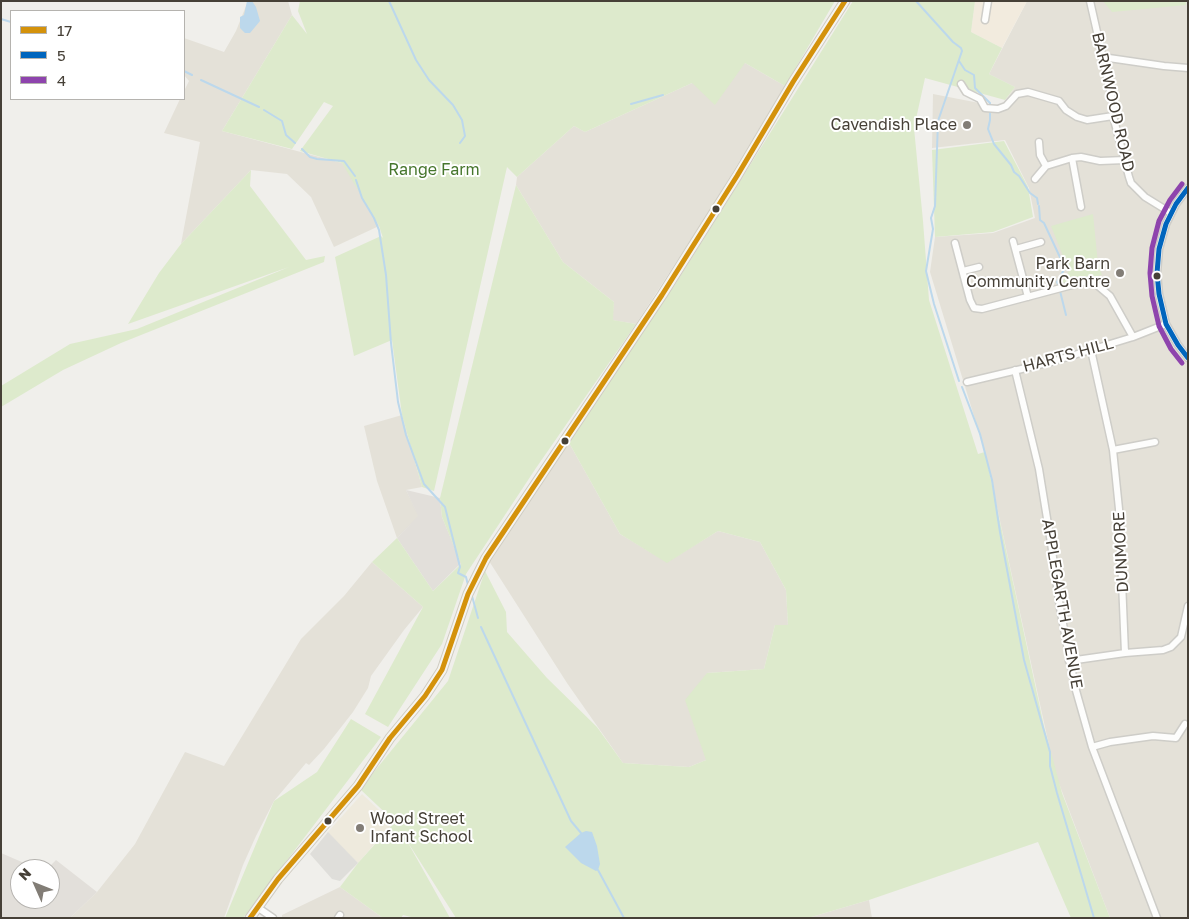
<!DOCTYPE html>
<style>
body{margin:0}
#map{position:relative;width:1189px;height:919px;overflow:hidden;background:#f0efeb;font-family:"Golos Text",sans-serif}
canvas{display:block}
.frame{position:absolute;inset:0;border:2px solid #464037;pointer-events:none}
.legend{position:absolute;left:10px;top:10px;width:175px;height:90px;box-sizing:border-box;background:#fff;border:1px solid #b5b3af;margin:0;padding:6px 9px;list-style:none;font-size:15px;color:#464037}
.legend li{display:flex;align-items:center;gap:10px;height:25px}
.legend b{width:25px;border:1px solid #b5b3af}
.north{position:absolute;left:10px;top:859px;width:50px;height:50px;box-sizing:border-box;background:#fff;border:1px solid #b5b3af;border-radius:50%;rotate:314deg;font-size:14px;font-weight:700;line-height:20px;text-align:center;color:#464037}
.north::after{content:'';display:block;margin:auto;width:18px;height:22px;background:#827d76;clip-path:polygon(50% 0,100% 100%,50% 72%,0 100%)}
</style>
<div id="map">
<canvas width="1189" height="919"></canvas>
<div class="frame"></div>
<ul class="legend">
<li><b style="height:6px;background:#d4920b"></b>17</li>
<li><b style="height:6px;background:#0065bd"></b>5</li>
<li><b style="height:6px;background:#8e44ad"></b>4</li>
</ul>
<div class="north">N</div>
</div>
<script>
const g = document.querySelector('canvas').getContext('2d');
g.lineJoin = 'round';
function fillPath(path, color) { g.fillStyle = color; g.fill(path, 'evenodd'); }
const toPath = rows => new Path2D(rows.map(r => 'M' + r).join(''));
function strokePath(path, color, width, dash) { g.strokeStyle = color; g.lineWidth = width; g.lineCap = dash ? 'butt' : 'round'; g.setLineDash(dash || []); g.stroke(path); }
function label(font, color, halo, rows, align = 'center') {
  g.font = font + ' "Golos Text",sans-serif'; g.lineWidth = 4; g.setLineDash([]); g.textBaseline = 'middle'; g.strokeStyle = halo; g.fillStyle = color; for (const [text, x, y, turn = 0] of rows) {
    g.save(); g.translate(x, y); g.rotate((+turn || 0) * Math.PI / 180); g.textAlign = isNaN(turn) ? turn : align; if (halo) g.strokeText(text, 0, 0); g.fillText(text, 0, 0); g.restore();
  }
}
const residential = toPath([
 [248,1,288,1,292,15,222,131,342,163,351,173,379,226,334,247,311,197,287,174,251,170,181,244,200,142,164,133,180,99,184,99,184,91,189,81,184,75,184,38,224,52,236,31],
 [1027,1,1188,1,1188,918,1110,918,1055,773,985,452,930,272,935,237,993,233,1035,218,1029,188,1005,140,932,148,933,94,1000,107,1015,87,989,74],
 [745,63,785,86,708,213,636,324,612,320,614,302,563,262,516,185,517,177,574,126,585,132,692,83],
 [402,415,422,487,406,490,419,516,397,538,377,481,364,426],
 [568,441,620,534,667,562,718,531,760,542,786,590,788,625,775,625,764,669,707,673,706,760,689,767,623,763,567,683,489,561],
 [372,562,423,607,404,630,371,676,368,688,353,712,324,749,309,765,306,763,274,801,256,836,243,865,224,918,70,918,97,892,135,844,185,752,224,766,301,639,344,596],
 [340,887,383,918,282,918,282,915],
 [869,900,872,918,808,918]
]);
const commercial = toPath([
 [975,1,1027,1,1002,48,971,32]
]);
const industrial = toPath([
 [406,490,440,498,442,517,461,563,433,591,397,538,418,516],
 [1,853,38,869,20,869,20,899,50,899,50,869,47,869,56,860,97,892,70,918,1,918]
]);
const education = toPath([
 [362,794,393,823,358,863,327,833]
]);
const green = toPath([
 [300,1,835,1,785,86,745,63,715,105,692,83,585,132,574,126,517,177,507,167,434,491,422,487,402,415,392,340,354,356,335,257,381,236,383,238,379,226,342,163,300,151,333,106,324,102,292,149,222,131,292,15,307,34,298,11],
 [853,1,975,1,971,32,1002,48,989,74,1015,87,1005,100,925,78,914,128,923,221,929,300,978,454,985,452,1044,726,1062,793,1110,918,1071,918,1038,842,869,900,808,918,456,918,407,841,450,918,415,918,403,915,401,918,383,918,340,887,358,863,395,822,360,789,448,681,485,571,506,612,507,632,547,678,597,727,623,763,689,767,706,760,685,700,707,673,764,669,775,625,788,625,786,590,760,542,718,531,667,563,620,534,568,441,676,283],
 [1103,1,1186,1,1186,5,1112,12],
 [1004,141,1028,187,1033,217,993,232,935,237,932,150],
 [251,170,250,186,306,260,325,256,324,262,121,343,63,370,1,407,1,386,70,344,137,329,289,267,128,324,159,273,181,244],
 [516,185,563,262,614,302,613,320,636,324,536,468,466,574,442,644,388,727,365,714,423,607,372,562,397,538,433,591,461,564,442,517,440,498],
 [1093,214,1098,264,1102,275,1061,284,1069,271,1051,226],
 [351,719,381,737,243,918,225,918,274,801,317,772]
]);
const parking = toPath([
 [328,832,358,863,340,881,332,879,310,854]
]);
const water = toPath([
 [247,1,252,1,256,7,260,21,250,33,245,33,240,28,240,17,244,15],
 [586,831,592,832,597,846,600,864,598,870,596,871,581,863,565,847,581,833]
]);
const stream = toPath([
 [389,1,416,60,429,80,453,105,462,120,465,136,460,143],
 [916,1,953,42,961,48,962,51,938,121,935,206,931,218,933,229,926,271,934,304,959,381],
 [1,19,11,22],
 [959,61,965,70,974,75,975,88,990,103,990,120,988,129,994,144,1011,165,1014,172,1019,176,1030,193,1037,198,1038,204],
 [184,71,192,75],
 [201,80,259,107],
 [631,104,663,95],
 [264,110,282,121,286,135,295,143],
 [302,149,310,157,317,159,344,161,355,176],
 [356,180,362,198,374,218,379,230,386,275,391,343,398,402,406,435,424,484,445,507,460,567,458,573,466,577,468,585],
 [1039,206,1040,220,1044,223,1065,268,1057,282,1059,286],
 [1060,291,1066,315],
 [962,387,980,434,992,480,1000,532,1024,660,1050,752,1050,766,1057,793,1094,918],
 [472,596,478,618],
 [481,627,571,821,581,833],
 [598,870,624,918]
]);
const street = toPath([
 [1090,1,1114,107,1113,116,1129,177,1131,183,1145,197,1171,213],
 [985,20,988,1],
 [1102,57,1164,66,1188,68],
 [961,84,966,92,980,99,985,108,998,109,1006,106,1017,94,1028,92,1059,101,1066,110,1077,117,1087,120,1113,116],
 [1039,142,1040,155,1046,166],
 [1072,158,1081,207],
 [1035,179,1046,166,1072,158,1081,157,1100,161,1125,160],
 [1188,188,1176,204,1166,224,1159,249,1157,273,1159,294,1166,324,1178,345,1188,358],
 [1013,241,1028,297],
 [955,243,970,300,974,308,982,309,1091,280,1110,296,1133,337],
 [1016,249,1041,242],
 [963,271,979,267],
 [1091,350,1113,450,1119,509,1125,653],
 [1015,370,1039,469,1051,543,1060,608,1075,687,1092,747,1157,918],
 [967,382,1051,362,1133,337,1166,324],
 [1113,450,1155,442],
 [1069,661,1125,653,1163,650,1171,647,1181,637,1188,606],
 [1092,747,1110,742,1153,736,1176,738,1185,724],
 [257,907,273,918],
 [338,918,340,915]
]);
const secondary = toPath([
 [250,918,278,879,358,786,390,738,425,696,442,670,468,594,486,558,662,295,737,176,793,82,845,1]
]);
const bus1 = toPath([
 [250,918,278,879,358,786,390,738,425,696,442,670,468,594,486,558,662,295,737,176,793,82,845,1]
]);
const bus2 = toPath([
 [1188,188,1176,204,1166,224,1159,249,1157,273,1159,294,1166,324,1178,345,1188,358]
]);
const bus3 = toPath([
 [1182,184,1170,200,1159,221,1152,248,1150,273,1152,296,1159,326,1171,349,1182,363]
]);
const markers = [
 [967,125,5,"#827d76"],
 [716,209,4.5,"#464037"],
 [1120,273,5,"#827d76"],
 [1157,276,4.5,"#464037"],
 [565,441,4.5,"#464037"],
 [328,821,4.5,"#464037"],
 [360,828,5,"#827d76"]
];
const streetNames = [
 ["BARNWOOD ROAD",1113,102,77],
 ["HARTS HILL",1068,355,-15],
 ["DUNMORE",1121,552,-93],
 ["APPLEGARTH AVENUE",1062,604,80]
];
const poiNames = [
 ["Cavendish Place",957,125],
 ["Park Barn",1110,264],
 ["Community Centre",1110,282],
 ["Wood Street",370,819,"left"],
 ["Infant School",370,837,"left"]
];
const parkNames = [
 ["Range Farm",434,170]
];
fillPath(residential, '#e4e1d8');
fillPath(commercial, '#f2ebde');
fillPath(industrial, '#e2dfda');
fillPath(education, '#eeeadd');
fillPath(green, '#ddeacc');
fillPath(parking, '#dfdeda');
fillPath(water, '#bcd8ec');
strokePath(stream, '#bcd8ec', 2);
strokePath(street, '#cecdc8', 9);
strokePath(secondary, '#cfccc2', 11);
strokePath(street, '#fdfdfc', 6);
strokePath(secondary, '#f6f4ef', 9);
strokePath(bus1, '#d4920b', 5);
strokePath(bus2, '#0065bd', 5);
strokePath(bus3, '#8e44ad', 5);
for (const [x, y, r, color] of markers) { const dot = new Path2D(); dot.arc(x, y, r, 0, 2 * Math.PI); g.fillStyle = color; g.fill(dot); strokePath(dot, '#fff', 2); }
label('16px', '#464037', '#fff', streetNames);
label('16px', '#464037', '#fff', poiNames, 'right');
label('16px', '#46762c', '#fff', parkNames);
</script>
